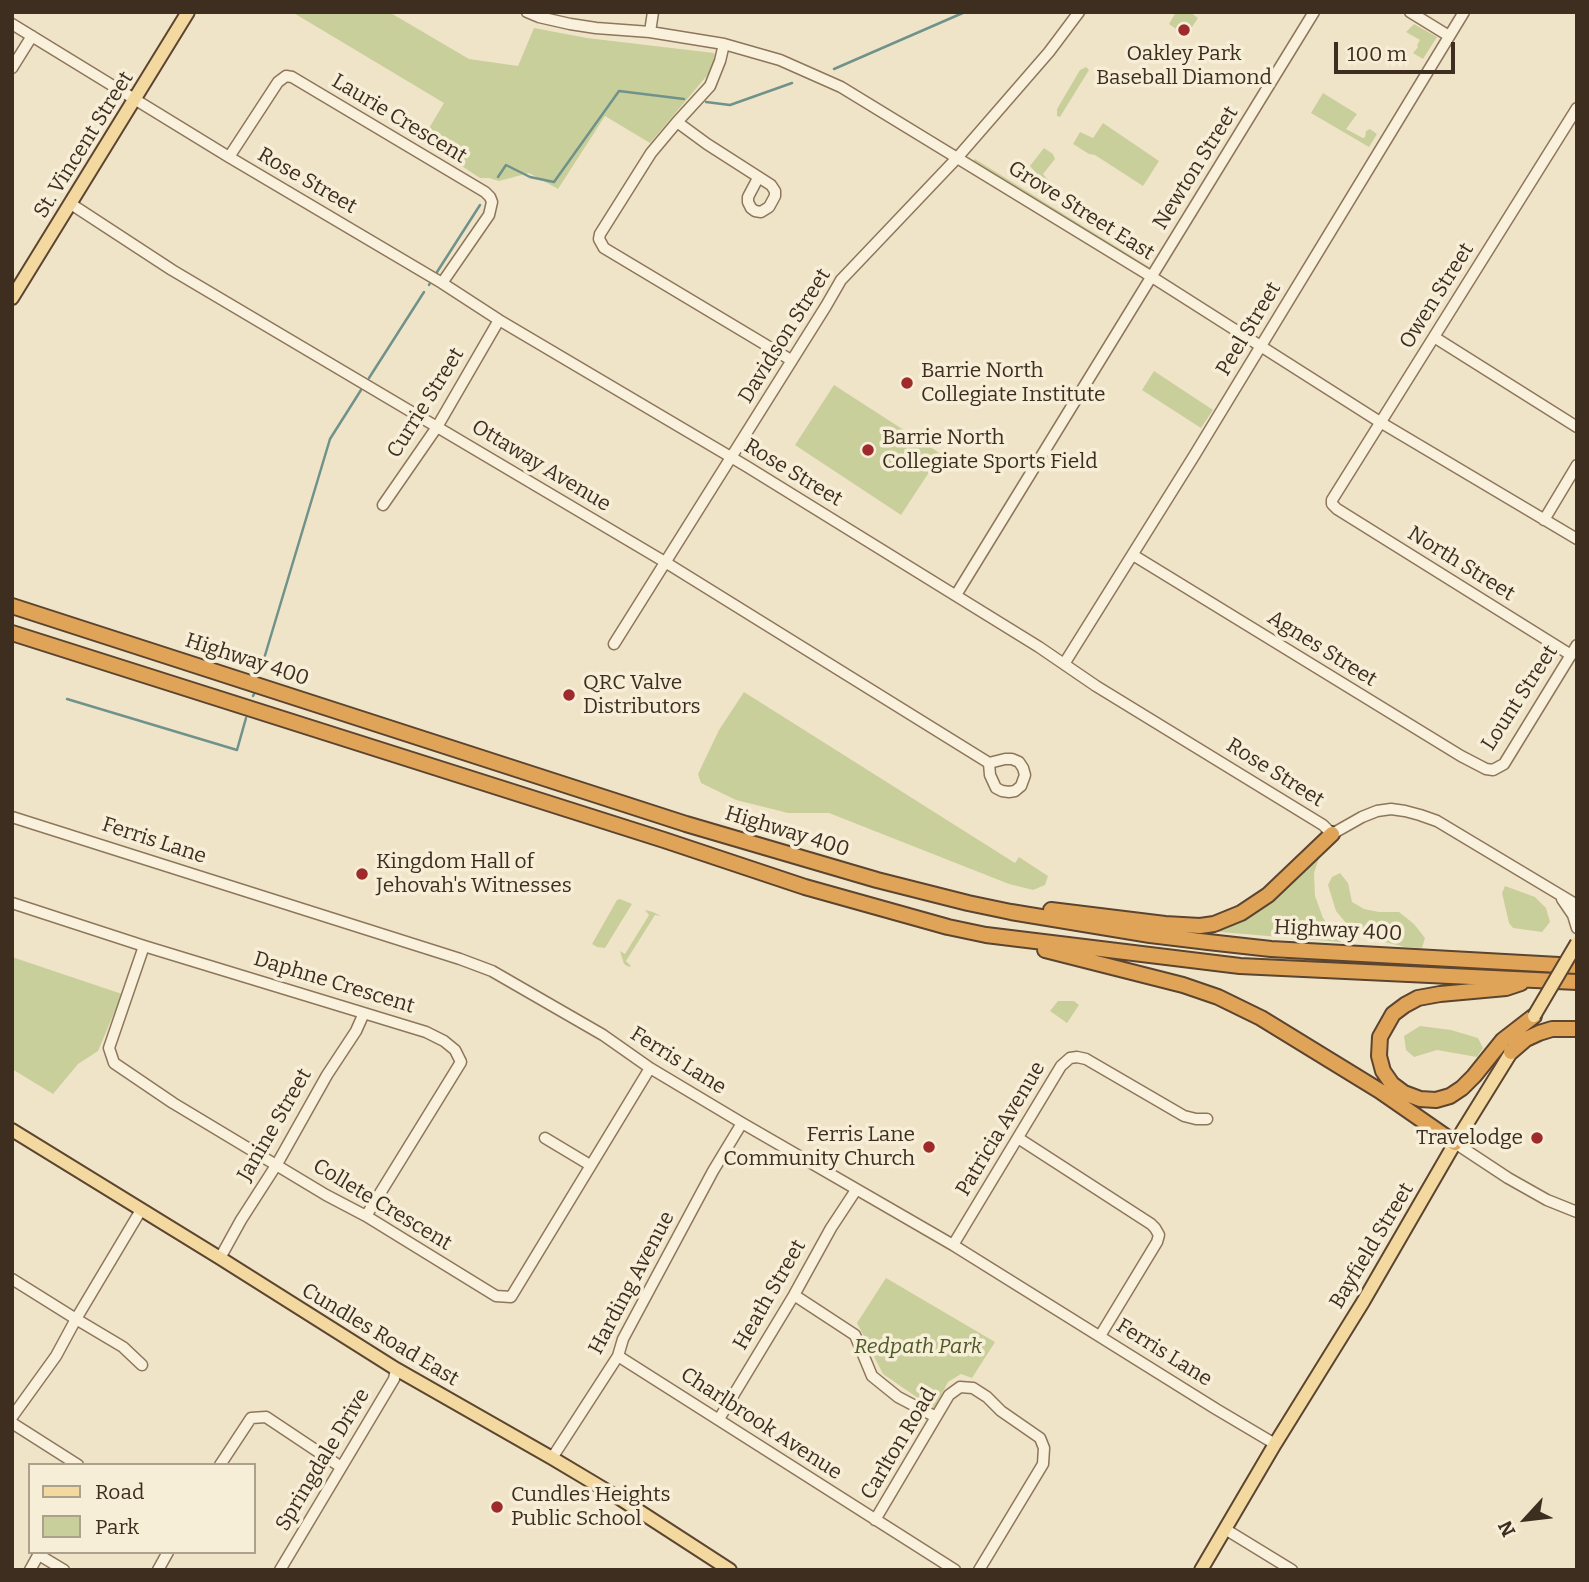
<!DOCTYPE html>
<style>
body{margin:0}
#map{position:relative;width:1589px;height:1582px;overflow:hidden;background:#f0e4c8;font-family:Bitter,serif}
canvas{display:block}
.frame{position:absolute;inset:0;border:14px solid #3d2e20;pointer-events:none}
.legend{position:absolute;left:28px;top:1463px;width:228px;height:91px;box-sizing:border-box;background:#f7eed8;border:2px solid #ada18e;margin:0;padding:9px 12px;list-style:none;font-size:21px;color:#3d2e20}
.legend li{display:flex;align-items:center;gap:14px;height:35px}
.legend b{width:35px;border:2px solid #ada18e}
.north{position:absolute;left:1491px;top:1484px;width:70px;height:70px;-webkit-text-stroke:5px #f7eed8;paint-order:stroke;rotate:243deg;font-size:19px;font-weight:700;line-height:28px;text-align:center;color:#3d2e20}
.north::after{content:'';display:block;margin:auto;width:24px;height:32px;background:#3d2e20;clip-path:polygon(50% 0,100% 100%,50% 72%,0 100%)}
.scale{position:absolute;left:1334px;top:42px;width:121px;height:32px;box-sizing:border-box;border:4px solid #3d2e20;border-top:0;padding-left:9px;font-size:21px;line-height:24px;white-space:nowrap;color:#3d2e20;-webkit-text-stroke:5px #f7eed8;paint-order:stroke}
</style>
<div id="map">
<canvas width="1589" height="1582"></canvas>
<div class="frame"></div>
<ul class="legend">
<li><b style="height:9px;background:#f3d9a0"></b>Road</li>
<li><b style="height:19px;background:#c9cf9b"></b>Park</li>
</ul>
<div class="north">N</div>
<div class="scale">100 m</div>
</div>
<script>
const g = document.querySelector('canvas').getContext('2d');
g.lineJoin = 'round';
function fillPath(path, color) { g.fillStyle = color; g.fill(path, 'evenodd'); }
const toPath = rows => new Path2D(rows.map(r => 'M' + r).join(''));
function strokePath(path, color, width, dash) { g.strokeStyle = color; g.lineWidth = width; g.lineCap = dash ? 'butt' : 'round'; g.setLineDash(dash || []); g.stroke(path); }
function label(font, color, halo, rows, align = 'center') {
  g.font = font + ' Bitter,serif'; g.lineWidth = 7; g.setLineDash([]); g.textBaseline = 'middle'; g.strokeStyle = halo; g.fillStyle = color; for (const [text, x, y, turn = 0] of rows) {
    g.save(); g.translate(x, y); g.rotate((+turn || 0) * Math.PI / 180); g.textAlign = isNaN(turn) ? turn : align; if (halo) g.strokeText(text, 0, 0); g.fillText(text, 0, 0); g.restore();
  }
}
const green = toPath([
 [292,12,389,12,469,59,518,66,534,28,587,38,714,53,715,56,710,72,650,143,605,116,558,189,529,173,499,181,489,178,480,178,422,140,444,103],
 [1176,12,1190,12,1198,18,1186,36,1169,24],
 [1414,24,1437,37,1423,59,1413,53,1418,47,1417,45,1420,40,1406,32],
 [1086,67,1089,70,1060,117,1057,116,1057,109,1080,70],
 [1323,93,1357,114,1346,129,1363,138,1365,137,1366,131,1370,129,1377,134,1369,147,1311,113],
 [1103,123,1159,161,1143,186,1095,155,1089,154,1073,144,1080,132,1093,138],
 [1044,148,1053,154,1055,159,1043,174,1049,181,1042,188,1035,185,1034,181,1037,174,1030,166],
 [975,159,1149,267,1144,268,973,161],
 [1154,371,1213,410,1201,428,1142,390],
 [834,385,941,454,901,515,795,445],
 [744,692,1015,863,1019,857,1048,876,1045,885,1033,890,1009,884,829,813,788,813,736,800,701,783,698,774,719,730],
 [1320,855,1314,873,1315,896,1323,918,1341,942,1207,931,1277,893],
 [1340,873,1348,883,1352,902,1364,909,1379,912,1399,912,1414,924,1425,938,1422,948,1405,947,1380,941,1361,935,1351,929,1336,911,1328,885,1332,877],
 [1505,886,1535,897,1546,908,1550,922,1542,932,1513,928,1509,923,1502,893],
 [620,899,632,904,605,948,597,947,592,944,617,900],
 [645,910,653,912,661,916,655,915,626,961,631,966,629,967,624,964,620,951,625,954,649,915],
 [12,957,122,994,98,1051,78,1064,53,1094,12,1069],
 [1058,1001,1074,1001,1079,1005,1067,1023,1050,1011],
 [1420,1026,1451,1030,1478,1038,1483,1048,1477,1057,1437,1050,1414,1057,1406,1050,1404,1036],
 [886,1278,995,1342,972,1378,961,1374,948,1382,934,1409,883,1374,857,1323]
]);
const stream = toPath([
 [834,69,965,12],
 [706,102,730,105,792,83],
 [498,177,506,165,530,177,554,182,619,91,684,99],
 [437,272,480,205],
 [429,285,430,283],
 [369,378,424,292],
 [260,672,330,439,361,390],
 [253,696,254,694],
 [67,699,237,750,246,718]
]);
const minor = toPath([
 [527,12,539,17,570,24,596,28,650,32,724,44,780,60,841,87,1152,277,1380,422,1577,539],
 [1410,12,1449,36],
 [12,24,229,157,442,283,499,320,746,466,1039,647,1096,686,1323,825,1332,834,1362,817,1377,811,1391,809,1405,811,1420,815,1437,821,1577,905],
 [650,32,653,12],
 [724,44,720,61,710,86,677,122,651,153,600,234,599,239,604,248,791,360],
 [12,68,32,36],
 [677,122,707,144,771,185,775,191,775,196,769,207,761,212,755,211,751,208,748,202,748,197,758,178],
 [229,157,278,82,286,76,292,77,485,192,490,197,492,202,489,215,442,283],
 [71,204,172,270,665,562,989,763,1005,759,1012,759,1019,762,1023,768,1025,775,1021,786,1015,791,1009,792,1002,791,996,788,990,775,989,763],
 [1434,337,1577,427],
 [383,505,437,427,499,320],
 [1544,520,1577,465],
 [1133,555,1461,756,1486,769,1493,770,1504,764,1577,645],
 [956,595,1314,12],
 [614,644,826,306,841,280,957,158,1049,52,1079,12],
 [1571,655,1337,509,1332,504,1332,500,1577,108],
 [1064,664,1194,456,1464,12],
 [12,817,460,959,492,971,603,1035,650,1068,742,1123,953,1245,1216,1409,1275,1444],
 [1562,899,1573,915,1577,928],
 [12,903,144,946,426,1032,444,1041,455,1050,461,1062,366,1216],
 [144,946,109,1048,114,1063,173,1103,326,1195,366,1216,496,1296,511,1297,650,1068],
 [545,1138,590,1165],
 [1018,1138,1151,1224,1155,1228,1159,1235,1157,1242,1100,1336],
 [1455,1143,1508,1178,1547,1200,1577,1212],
 [953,1245,1061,1066,1070,1058,1077,1057,1086,1059,1184,1116,1196,1119,1207,1119],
 [220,1258,241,1220,277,1164,327,1075,356,1031,364,1013],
 [12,1279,76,1319,123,1347,142,1365],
 [794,1295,855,1335,872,1376,898,1397,936,1417],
 [618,1356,955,1570],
 [12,1417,56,1356,76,1319,141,1210],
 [719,1419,794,1295,831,1228,856,1190],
 [12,1423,78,1465],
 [552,1458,618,1356,623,1339,713,1171,742,1123],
 [220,1465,251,1418,266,1417,341,1467],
 [875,1520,949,1395,960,1387,973,1388,987,1397,1001,1411,1040,1438,1044,1448,1043,1464,979,1570],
 [1225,1529,1292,1570],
 [39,1555,64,1570],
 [30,1570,40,1552],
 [158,1570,168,1552],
 [280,1570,394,1379,396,1369]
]);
const major = toPath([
 [12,298,188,12],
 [12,1130,220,1258,396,1369,552,1458,619,1498,730,1570],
 [1201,1570,1275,1444,1363,1302,1455,1143,1515,1046]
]);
const highway = toPath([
 [12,606,686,824,877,880,968,903,1011,912,1150,935,1208,942,1271,949,1577,966],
 [12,633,664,840,805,887,948,927,986,935,1240,966,1577,982],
 [1051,910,1165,924,1200,926,1214,924,1241,913,1268,895,1332,834],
 [1045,950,1183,985,1218,997,1261,1018,1380,1091,1455,1143],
 [1521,983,1506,988,1440,994,1418,998,1405,1005,1393,1014,1380,1037,1379,1056,1383,1071,1392,1084,1404,1093,1420,1099,1436,1100,1450,1096,1462,1088,1474,1076,1503,1040,1534,1016],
 [1511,1052,1526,1039,1539,1033,1552,1029,1577,1029]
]);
const majorBridge = toPath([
 [1534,1016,1577,943]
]);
const markers = [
 [1184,30,7,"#9e2a2b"],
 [907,383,7,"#9e2a2b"],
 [868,450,7,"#9e2a2b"],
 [569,695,7,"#9e2a2b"],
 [362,874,7,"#9e2a2b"],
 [1537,1138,7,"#9e2a2b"],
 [929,1147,7,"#9e2a2b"],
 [497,1507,7,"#9e2a2b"]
];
const poiNames = [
 ["Oakley Park",1184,54,"center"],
 ["Baseball Diamond",1184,78,"center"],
 ["Barrie North",921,371],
 ["Collegiate Institute",921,395],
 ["Barrie North",882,438],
 ["Collegiate Sports Field",882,462],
 ["QRC Valve",583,683],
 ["Distributors",583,707],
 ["Kingdom Hall of",376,862],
 ["Jehovah's Witnesses",376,886],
 ["Ferris Lane",915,1135,"right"],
 ["Community Church",915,1159,"right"],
 ["Travelodge",1523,1138,"right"],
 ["Cundles Heights",511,1495],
 ["Public School",511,1519]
];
const streetNames = [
 ["Laurie Crescent",399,119,31],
 ["St. Vincent Street",84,145,-58],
 ["Newton Street",1196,168,-58],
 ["Rose Street",307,181,30],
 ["Grove Street East",1081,211,32],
 ["Owen Street",1437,296,-58],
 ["Peel Street",1249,329,-59],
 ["Davidson Street",785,336,-58],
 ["Currie Street",426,403,-58],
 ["Ottaway Avenue",541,466,31],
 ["Rose Street",793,473,31],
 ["North Street",1461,564,32],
 ["Agnes Street",1322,649,32],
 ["Highway 400",247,660,18],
 ["Lount Street",1520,698,-57],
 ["Rose Street",1275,773,32],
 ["Highway 400",787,832,17],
 ["Ferris Lane",154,841,18],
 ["Highway 400",1338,931,3],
 ["Daphne Crescent",334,983,17],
 ["Ferris Lane",678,1061,32],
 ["Janine Street",275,1125,-60],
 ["Patricia Avenue",1001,1129,-59],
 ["Collete Crescent",382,1205,31],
 ["Bayfield Street",1372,1246,-59],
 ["Harding Avenue",632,1283,-62],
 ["Heath Street",770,1295,-60],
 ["Cundles Road East",380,1335,31],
 ["Ferris Lane",1164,1353,32],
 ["Charlbrook Avenue",761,1424,33],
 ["Carlton Road",899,1444,-59],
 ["Springdale Drive",323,1460,-59]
];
const parkNames = [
 ["Redpath Park",918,1347]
];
fillPath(green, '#c9cf9b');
strokePath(stream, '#6f938a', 2.5);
strokePath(minor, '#8d765c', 13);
strokePath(major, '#5b4430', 16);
strokePath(highway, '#5b4430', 18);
strokePath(minor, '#faf1dc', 10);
strokePath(major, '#f3d9a0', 12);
strokePath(highway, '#e0a458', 14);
strokePath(majorBridge, '#5b4430', 16, []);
strokePath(majorBridge, '#f3d9a0', 12);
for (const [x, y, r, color] of markers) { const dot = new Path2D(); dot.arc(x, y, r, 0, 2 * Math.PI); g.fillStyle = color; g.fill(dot); strokePath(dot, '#f7eed8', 2.5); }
label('21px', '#3d2e20', '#f7eed8', poiNames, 'left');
label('21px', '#3d2e20', '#f7eed8', streetNames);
label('italic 21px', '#4d5a26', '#f7eed8', parkNames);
</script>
